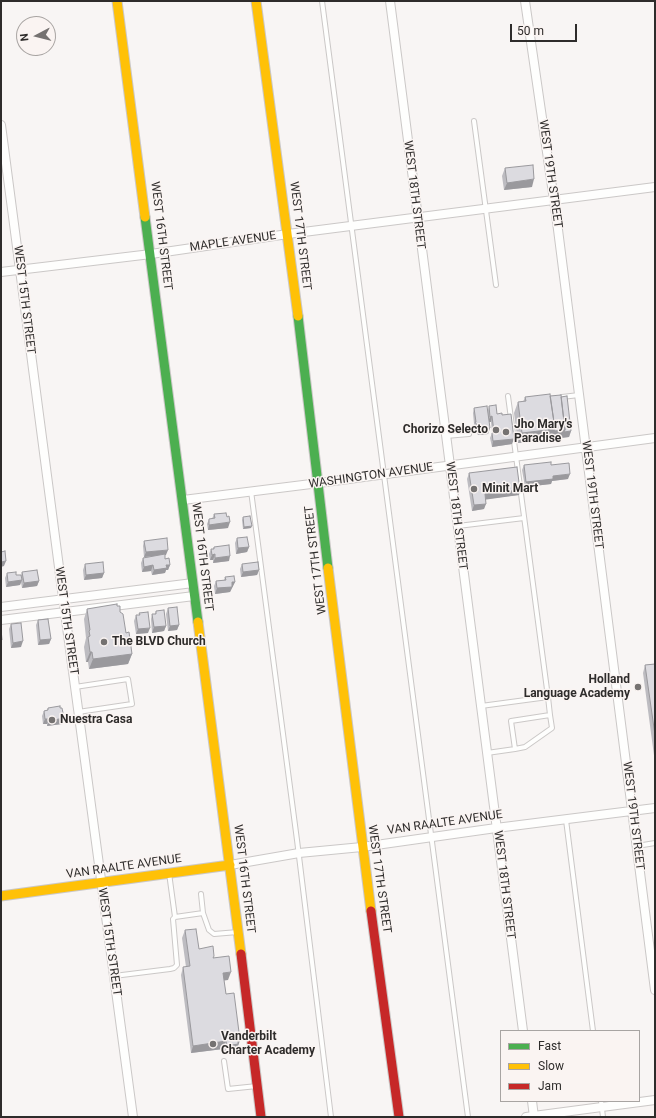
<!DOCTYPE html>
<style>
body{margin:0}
#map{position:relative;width:656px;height:1118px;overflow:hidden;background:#f8f5f4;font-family:Roboto,sans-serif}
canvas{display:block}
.frame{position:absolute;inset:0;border:2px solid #2e2c2b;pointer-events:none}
.legend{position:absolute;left:500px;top:1030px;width:140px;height:72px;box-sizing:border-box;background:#faf4f2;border:1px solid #a8a4a2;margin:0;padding:5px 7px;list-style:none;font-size:12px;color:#2e2c2b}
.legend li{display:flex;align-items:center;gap:8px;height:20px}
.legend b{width:20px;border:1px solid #a8a4a2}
.north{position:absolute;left:16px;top:16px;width:40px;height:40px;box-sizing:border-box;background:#faf4f2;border:1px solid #a8a4a2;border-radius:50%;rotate:263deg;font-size:11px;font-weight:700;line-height:16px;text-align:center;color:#2e2c2b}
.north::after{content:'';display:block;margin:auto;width:14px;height:18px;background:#757271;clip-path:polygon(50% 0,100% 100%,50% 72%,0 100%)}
.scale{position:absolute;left:510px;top:24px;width:67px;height:18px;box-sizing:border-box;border:2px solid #2e2c2b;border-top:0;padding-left:5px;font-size:12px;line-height:14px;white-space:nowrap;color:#2e2c2b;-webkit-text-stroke:3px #faf4f2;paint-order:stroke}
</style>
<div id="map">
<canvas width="656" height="1118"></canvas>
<div class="frame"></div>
<ul class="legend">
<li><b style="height:5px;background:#4caf50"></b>Fast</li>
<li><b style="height:5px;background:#ffc107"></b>Slow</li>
<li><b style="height:5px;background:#c62828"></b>Jam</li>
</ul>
<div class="north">N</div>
<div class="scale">50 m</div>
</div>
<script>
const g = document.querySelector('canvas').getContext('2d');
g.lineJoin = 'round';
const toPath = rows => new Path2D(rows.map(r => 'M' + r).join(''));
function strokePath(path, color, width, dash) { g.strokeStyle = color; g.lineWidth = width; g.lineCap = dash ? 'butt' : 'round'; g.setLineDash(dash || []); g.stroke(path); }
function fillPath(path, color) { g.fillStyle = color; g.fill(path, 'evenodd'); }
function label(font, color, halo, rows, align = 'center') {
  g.font = font + ' Roboto,sans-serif'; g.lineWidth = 3; g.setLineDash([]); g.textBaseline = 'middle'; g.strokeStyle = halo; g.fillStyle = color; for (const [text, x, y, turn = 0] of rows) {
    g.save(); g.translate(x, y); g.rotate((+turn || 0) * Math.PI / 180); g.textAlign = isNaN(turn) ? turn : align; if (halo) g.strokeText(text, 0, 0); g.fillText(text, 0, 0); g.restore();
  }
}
const lane = toPath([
 [322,1,468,1117],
 [474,121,496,285],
 [562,397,579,395],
 [446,436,469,434],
 [251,491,297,840,331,1117],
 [458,526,524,518],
 [75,687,128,679,132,704,78,712],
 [548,697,550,715],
 [481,706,548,697,508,396],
 [487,753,515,749,511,721,550,715,552,728,525,747,515,749],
 [566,820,593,1031],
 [637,846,655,843],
 [169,873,175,917],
 [201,894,203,913],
 [114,976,170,969,174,968,177,965,173,919,175,917,203,913,209,930,214,934,238,932],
 [224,1061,228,1089,257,1086],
 [601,1101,603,1117]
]);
const street = toPath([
 [390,1,523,1031],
 [525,1,556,214,655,990],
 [1,125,62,590,133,1117],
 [1,272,151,254,288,234,655,187],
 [183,500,319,483,655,438],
 [1,607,193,583],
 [1,620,194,596],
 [230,865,299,853,362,847,496,828,655,808],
 [532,1101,534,1117],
 [526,1117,655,1100]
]);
const fast = toPath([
 [145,217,198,622],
 [298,316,328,568]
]);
const slow = toPath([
 [117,1,145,217],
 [256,1,298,316],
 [328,568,371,911],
 [198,622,241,954],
 [1,896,230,865]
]);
const jam = toPath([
 [371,911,399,1117],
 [241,954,261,1117]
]);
const wall = toPath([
 [505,168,532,187,504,190,502,176],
 [550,396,561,397,571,431,569,437,518,443,514,413,518,402,523,402,525,397],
 [489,406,497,414,512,444,492,447,490,438,492,433,491,422,489,422,490,428,488,434,478,435,473,427,474,424,473,413,474,408,488,410],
 [524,465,551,465,568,479,552,481,551,484,525,487,522,470],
 [469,473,519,495,486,499,484,509,472,511,467,479],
 [214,514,228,528,208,530,207,524,209,519,212,519],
 [243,517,251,528,243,529,242,520],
 [237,538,249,547,247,552,236,554,235,543],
 [144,541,166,555,165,555,165,559,170,565,168,570,166,570,165,573,152,575,151,571,142,572,141,563,143,558,156,556,144,557,143,546],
 [214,547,229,561,213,563,213,560,210,560,209,554,211,549,213,549],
 [85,564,104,573,102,578,84,580,83,570],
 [242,564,259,570,257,575,241,577,240,569],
 [22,572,39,581,37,586,22,588,21,582,20,585,6,587,5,578,7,573,16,575,21,575],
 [225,577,235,582,230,592,215,594,214,586,216,581,224,580],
 [117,606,126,633,132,654,128,664,89,669,88,662,86,662,84,647,86,638,84,619,87,609],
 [168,608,179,625,177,630,168,631,166,614],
 [156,611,166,626,164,631,152,633,151,619,152,614,155,614],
 [139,613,148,633,136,634,134,621,136,615,139,615],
 [38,620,51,639,49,644,38,645,36,625],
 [11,624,21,647,11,648,9,629],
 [655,664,655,763,643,673,645,665],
 [48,708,62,724,47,726,47,724,43,724,42,716,44,711,47,710],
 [185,930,199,949,214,958,228,980,224,980,226,994,240,1040,236,1052,224,1054,223,1049,191,1053,181,975,183,967,186,967,182,938]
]);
const shadedWall = toPath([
 [534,179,532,187,504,190,507,183],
 [492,416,491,422,488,422,490,417],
 [490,428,488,434,478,435,480,430],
 [555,429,565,430,571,431,569,437,518,443,522,433],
 [514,439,512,444,492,447,493,441],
 [570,474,568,479,552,481,551,484,525,487,526,482,553,476],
 [520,490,519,495,483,500,485,494],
 [486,504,484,509,472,511,474,505],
 [230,522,228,528,208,530,209,525],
 [252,526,251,528,243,529,244,527],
 [249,547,247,552,236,554,238,548],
 [168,550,166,555,144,557,146,552],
 [215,554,213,560,210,560,212,555],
 [230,556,229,561,213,563,215,558],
 [6,561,4,566,1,567,1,562],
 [153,565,151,571,142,572,144,567],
 [166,565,170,565,168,570,166,570,165,573,152,575,154,570],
 [259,570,257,575,241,577,243,572],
 [104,573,102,578,84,580,86,575],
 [22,580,20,585,6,587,8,582],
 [39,581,37,586,22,588,24,583],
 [232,582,235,582,230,592,215,594,217,588],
 [179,625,177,630,168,631,170,626],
 [166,626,164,631,152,633,154,627],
 [150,628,148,633,136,634,138,629],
 [51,639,49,644,38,645,40,640],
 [23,641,21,647,11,648,13,643],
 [90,652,92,652,88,662,86,662],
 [132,654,128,664,89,669,93,659],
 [64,718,62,724,47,726,49,721],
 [45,719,49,719,47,724,43,724],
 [231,972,228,980,221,981,223,973],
 [238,1040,240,1040,236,1052,224,1054,227,1046],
 [226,1041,223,1049,191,1053,193,1046]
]);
const building = toPath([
 [533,165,534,179,507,183,505,168,533,165],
 [550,394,555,429,522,433,518,402,526,401,525,397,550,394],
 [561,395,565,430,554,431,555,429,550,396,561,395],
 [567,396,571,431,564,432,565,430,561,397,567,396],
 [496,405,497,414,502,413,502,415,511,414,514,439,493,441,492,433,494,432,492,416,490,417,489,406,496,405],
 [487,406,490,428,480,430,475,422,476,422,474,408,487,406],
 [551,462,551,465,569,463,570,474,553,476,553,479,526,482,524,465,551,462],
 [517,467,520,490,485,494,486,504,474,505,469,473,517,467],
 [226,513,227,517,229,516,230,522,209,525,209,519,215,518,214,514,226,513],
 [250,516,252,526,244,527,243,517,250,516],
 [247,537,249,547,238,548,237,538,247,537],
 [167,538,168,550,146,552,144,541,167,538],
 [229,545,230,556,215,558,215,554,212,555,211,549,214,549,214,547,229,545],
 [5,551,6,561,1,562,1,552,5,551],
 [165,554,165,559,169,558,170,565,166,565,167,568,154,570,153,565,144,567,143,558,165,554],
 [103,562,104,573,86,575,85,564,103,562],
 [258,562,259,570,243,572,242,564,258,562],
 [37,570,39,581,24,583,22,572,37,570],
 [16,572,16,575,21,575,22,580,8,582,7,573,16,572],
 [234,576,235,582,232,582,232,587,217,588,216,581,226,580,225,577,234,576],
 [117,604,117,606,120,606,120,612,123,614,126,633,129,632,132,654,93,659,92,652,90,652,88,637,90,636,89,631,90,630,87,609,117,604],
 [177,607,179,625,170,626,168,608,177,607],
 [164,610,166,626,154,627,152,614,156,614,156,611,164,610],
 [148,612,150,628,138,629,136,615,140,615,139,613,148,612],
 [48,619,51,639,40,640,38,620,48,619],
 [21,623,23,641,13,643,11,624,21,623],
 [1,629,2,640,1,640,1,629],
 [655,664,655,735,645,665,655,664],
 [60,706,60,708,62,708,64,718,49,721,49,719,45,719,44,711,48,710,48,708,60,706],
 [196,929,199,949,213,946,214,956,213,958,229,956,231,972,223,973,226,994,234,993,240,1040,238,1040,238,1044,227,1046,226,1041,193,1046,183,967,190,966,185,930,196,929]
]);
const markers = [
 [496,430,4,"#757271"],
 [506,432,4,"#757271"],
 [474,489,4,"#757271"],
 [104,642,4,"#757271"],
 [638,687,4,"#757271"],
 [52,720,4,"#757271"],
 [213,1044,4,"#757271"]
];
const streetNames = [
 ["WEST 19TH STREET",550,174,82],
 ["WEST 18TH STREET",414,195,83],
 ["WEST 16TH STREET",161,236,83],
 ["WEST 17TH STREET",300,236,83],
 ["MAPLE AVENUE",233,242,-8],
 ["WEST 15TH STREET",24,300,83],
 ["WASHINGTON AVENUE",371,476,-8],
 ["WEST 19TH STREET",592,495,83],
 ["WEST 18TH STREET",456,516,83],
 ["WEST 16TH STREET",202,557,83],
 ["WEST 17TH STREET",316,560,-97],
 ["WEST 15TH STREET",66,621,82],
 ["WEST 19TH STREET",633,816,83],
 ["VAN RAALTE AVENUE",445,823,-8],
 ["VAN RAALTE AVENUE",124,867,-8],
 ["WEST 16TH STREET",244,879,83],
 ["WEST 17TH STREET",379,879,82],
 ["WEST 18TH STREET",504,885,83],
 ["WEST 15TH STREET",109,942,82]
];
const poiNames = [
 ["Jho Mary's",514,425],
 ["Paradise",514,439],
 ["Chorizo Selecto",488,430,"right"],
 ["Minit Mart",482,489],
 ["The BLVD Church",112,642],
 ["Holland",630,680,"right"],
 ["Language Academy",630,694,"right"],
 ["Nuestra Casa",60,720],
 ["Vanderbilt",221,1037],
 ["Charter Academy",221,1051]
];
strokePath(lane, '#cbc8c7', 6);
strokePath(street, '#cbc8c7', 10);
strokePath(fast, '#cbc8c7', 11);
strokePath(slow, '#cbc8c7', 11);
strokePath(jam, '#cbc8c7', 11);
strokePath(lane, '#fefefd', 4);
strokePath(street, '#fefefd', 8);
strokePath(fast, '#4caf50', 9);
strokePath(slow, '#ffc107', 9);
strokePath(jam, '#c62828', 9);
fillPath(wall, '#bdbcc1');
fillPath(shadedWall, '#9a999d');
fillPath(building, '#dcdbe0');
strokePath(building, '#9a999d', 1);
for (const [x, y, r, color] of markers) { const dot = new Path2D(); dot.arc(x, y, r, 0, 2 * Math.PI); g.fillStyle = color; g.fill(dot); strokePath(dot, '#faf4f2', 1.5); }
label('12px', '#2e2c2b', '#faf4f2', streetNames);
label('bold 12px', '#2e2c2b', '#faf4f2', poiNames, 'left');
</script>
